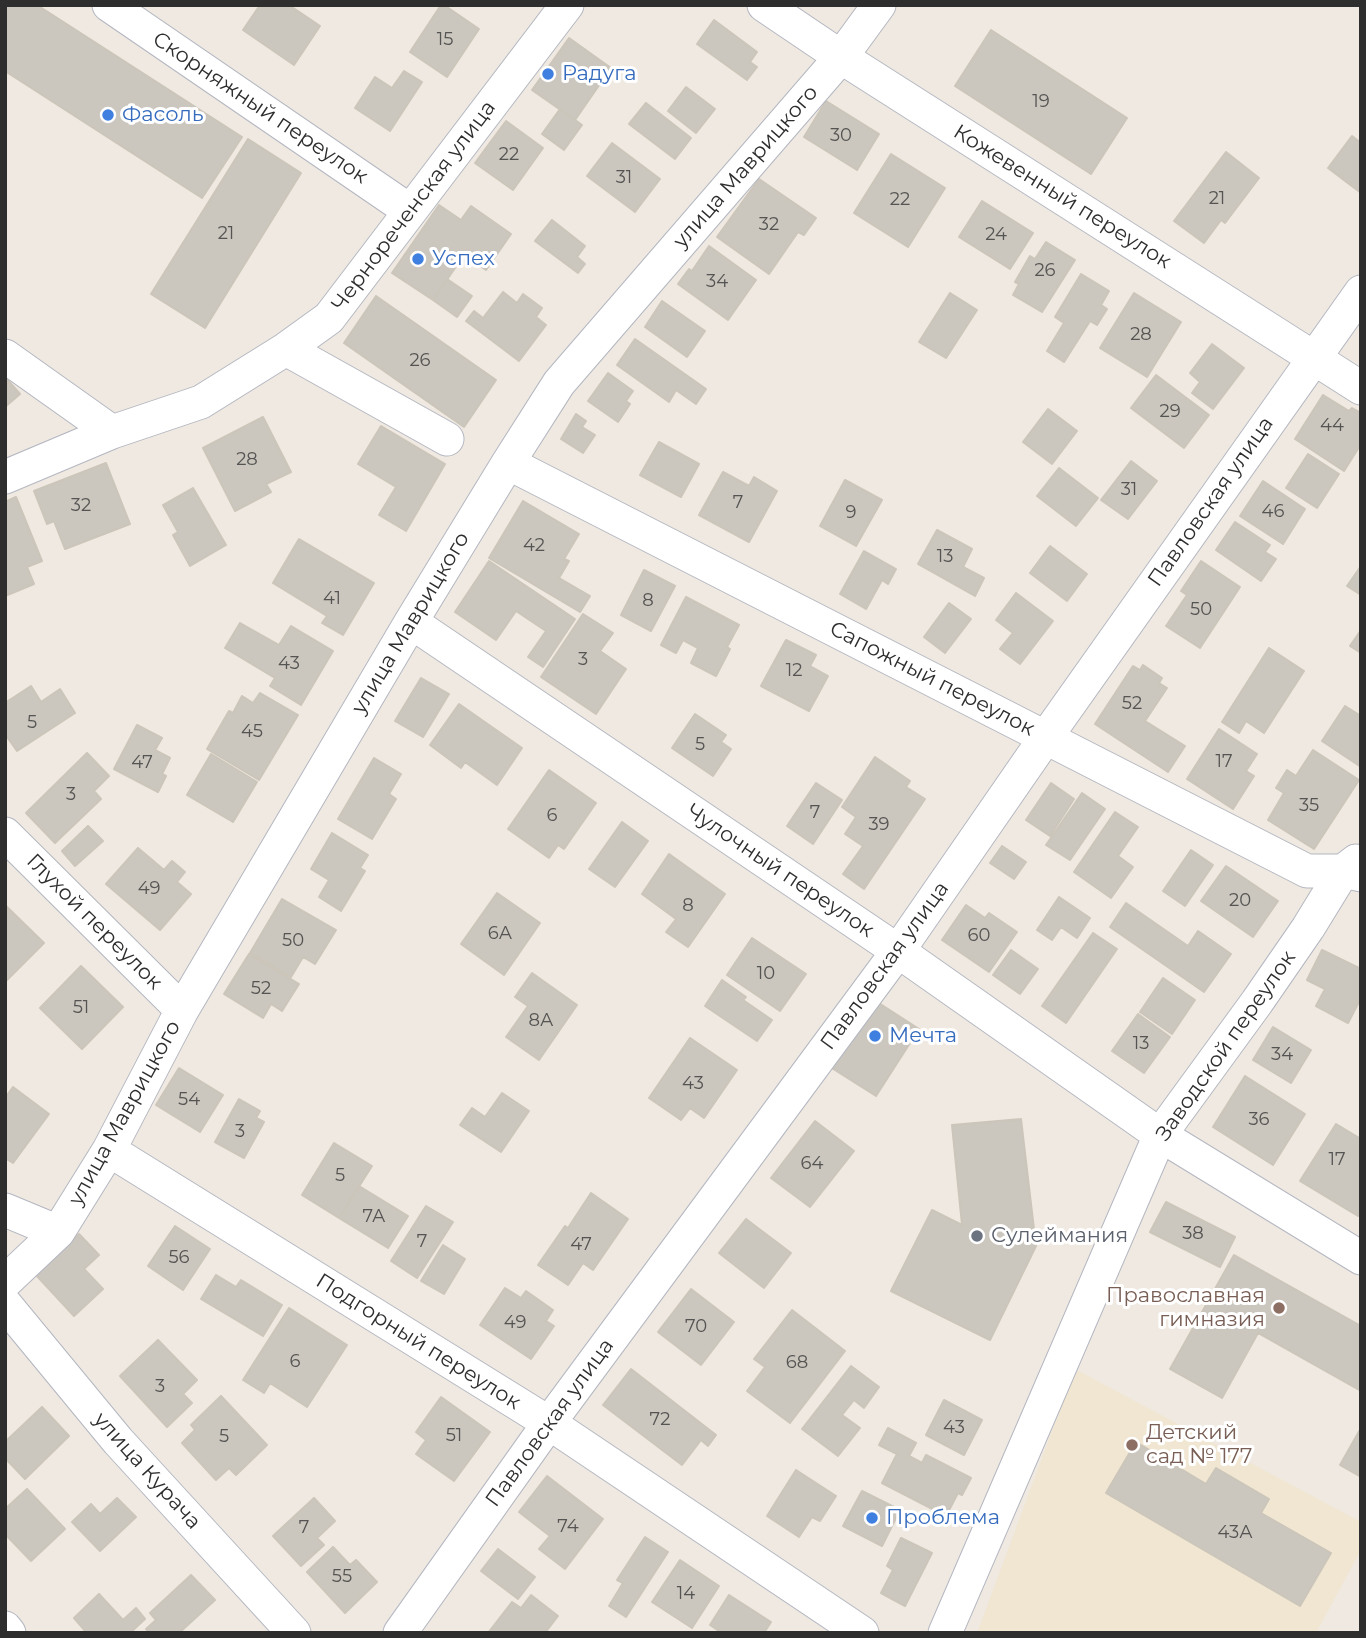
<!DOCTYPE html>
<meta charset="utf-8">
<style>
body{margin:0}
#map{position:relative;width:1366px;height:1638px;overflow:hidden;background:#efe9e1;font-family:Montserrat,sans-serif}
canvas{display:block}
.frame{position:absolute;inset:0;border:7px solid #2e2e2e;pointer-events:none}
</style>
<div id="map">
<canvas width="1366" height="1638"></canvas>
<div class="frame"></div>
</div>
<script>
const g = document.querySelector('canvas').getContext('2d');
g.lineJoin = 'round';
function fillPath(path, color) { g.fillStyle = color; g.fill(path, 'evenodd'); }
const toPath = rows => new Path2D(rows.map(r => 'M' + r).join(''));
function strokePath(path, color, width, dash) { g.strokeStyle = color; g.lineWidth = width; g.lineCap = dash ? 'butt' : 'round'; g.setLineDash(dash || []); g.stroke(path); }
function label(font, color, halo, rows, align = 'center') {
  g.font = font + ' Montserrat,sans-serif'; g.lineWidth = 6; g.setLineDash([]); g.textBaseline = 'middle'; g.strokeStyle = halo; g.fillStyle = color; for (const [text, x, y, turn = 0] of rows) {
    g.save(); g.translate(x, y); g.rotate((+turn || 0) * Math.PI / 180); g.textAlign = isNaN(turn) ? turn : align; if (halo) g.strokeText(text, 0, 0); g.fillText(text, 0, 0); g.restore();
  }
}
const education = toPath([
 [1075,1369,1361,1522,1361,1550,1316,1633,977,1633]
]);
const building = toPath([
 [5,5,37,5,242,137,202,198,5,71,5,5],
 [260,5,289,5,320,26,294,65,243,30,260,5],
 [441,5,444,5,479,29,447,77,410,52,441,5],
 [714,20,757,52,750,62,757,67,747,80,697,44,714,20],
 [991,30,1127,118,1091,174,955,86,991,30],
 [569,38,611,68,575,120,532,90,569,38],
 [404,71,422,82,390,131,355,108,375,77,392,88,404,71],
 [686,87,715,109,696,133,668,111,686,87],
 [826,101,879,134,857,170,804,137,826,101],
 [646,103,691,138,675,159,629,124,646,103],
 [560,109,582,125,564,150,542,134,560,109],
 [506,121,543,148,513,190,475,163,506,121],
 [1352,136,1361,143,1361,193,1328,168,1352,136],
 [248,139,301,173,205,328,151,294,248,139],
 [612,143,660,179,635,212,587,176,612,143],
 [1226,152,1259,178,1225,223,1221,220,1204,243,1174,221,1226,152],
 [891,154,945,188,908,247,854,213,891,154],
 [759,179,816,218,804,235,798,232,769,274,717,237,759,179],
 [982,201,1033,233,1010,269,959,237,982,201],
 [439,205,461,220,471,206,511,234,486,270,464,255,433,300,392,273,439,205],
 [552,220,585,246,577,257,585,264,578,273,535,241,552,220],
 [1046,242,1075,260,1042,312,1013,295,1019,284,1015,282,1030,256,1035,259,1046,242],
 [709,246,756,280,728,320,678,284,689,269,692,271,709,246],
 [1081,274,1109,291,1101,305,1107,309,1097,325,1090,321,1064,362,1047,351,1064,323,1055,317,1081,274],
 [447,279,472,296,457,317,433,300,447,279],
 [503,292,517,303,523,294,542,308,536,317,546,325,519,361,466,321,474,311,483,318,503,292],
 [950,293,977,310,946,358,919,342,950,293],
 [1134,293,1181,322,1147,377,1100,348,1134,293],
 [376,296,496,380,464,427,344,343,376,296],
 [662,301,705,331,687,357,645,327,662,301],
 [635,339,706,389,696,404,676,390,669,402,617,365,635,339],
 [1212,344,1244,368,1213,409,1192,393,1200,382,1190,373,1212,344],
 [608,373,633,391,626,401,630,404,618,422,588,401,608,373],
 [1156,375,1209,415,1184,448,1131,408,1156,375],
 [5,377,20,394,5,407,5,377],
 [1323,395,1349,411,1352,408,1361,413,1361,444,1344,471,1295,439,1323,395],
 [1048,409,1077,431,1052,464,1023,442,1048,409],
 [576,414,586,421,582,427,595,435,583,453,561,439,576,414],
 [263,417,291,472,266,484,271,492,235,511,203,448,263,417],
 [381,426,445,464,406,531,379,515,396,487,358,464,381,426],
 [659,442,699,464,681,497,640,475,659,442],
 [1308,454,1339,474,1317,508,1286,488,1308,454],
 [1131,461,1157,481,1128,519,1101,500,1131,461],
 [106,463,130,524,65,549,54,521,47,524,34,491,106,463],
 [1059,468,1098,498,1076,526,1037,496,1059,468],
 [723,472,749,486,754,477,777,491,749,542,699,515,723,472],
 [845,480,882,500,856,546,820,526,845,480],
 [1263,481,1305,509,1283,544,1240,516,1263,481],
 [193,488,226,545,190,566,173,535,178,532,163,505,193,488],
 [16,497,42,561,27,567,34,584,5,596,5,502,16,497],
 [523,501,579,534,564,559,569,561,559,578,590,596,580,612,489,558,523,501],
 [1235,522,1270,545,1265,552,1276,559,1261,581,1216,550,1235,522],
 [937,530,972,549,963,567,984,578,975,596,918,564,937,530],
 [299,539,374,583,343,635,322,623,327,616,273,583,299,539],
 [1050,546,1087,574,1067,601,1030,573,1050,546],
 [864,551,896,569,888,584,882,580,866,609,840,594,864,551],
 [489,561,575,619,543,667,528,657,546,631,516,611,496,640,455,612,489,561],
 [1201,561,1240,587,1200,648,1166,626,1187,595,1181,591,1201,561],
 [1361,566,1361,595,1347,586,1361,566],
 [644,570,675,586,651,631,621,615,644,570],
 [1016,593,1053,621,1020,664,1000,649,1013,633,996,620,1016,593],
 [686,597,739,625,727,647,730,649,716,676,691,663,698,648,683,640,676,653,661,645,686,597],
 [949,603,971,619,945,653,924,637,949,603],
 [583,614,613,633,600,651,626,669,596,714,541,677,583,614],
 [240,623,279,645,291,626,333,651,301,705,270,686,275,678,225,648,240,623],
 [1361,630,1361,653,1350,646,1361,630],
 [786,640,816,655,810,666,828,676,809,711,761,686,786,640],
 [1269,648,1304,671,1264,733,1246,721,1239,733,1222,722,1269,648],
 [1143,665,1162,678,1159,683,1167,688,1145,721,1185,746,1168,772,1095,724,1133,666,1140,670,1143,665],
 [421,678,449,694,423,737,395,721,421,678],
 [31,686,41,702,60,689,75,713,17,751,5,734,5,703,31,686],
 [260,693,298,715,259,780,207,749,229,711,233,713,242,696,253,703,260,693],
 [459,704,522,748,497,785,465,762,461,768,430,745,459,704],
 [1345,706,1361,716,1361,767,1322,741,1345,706],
 [695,714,726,735,721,742,731,749,713,776,672,748,695,714],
 [137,725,162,738,155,750,170,758,162,774,166,776,158,792,114,769,137,725],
 [1219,729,1257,754,1246,771,1254,776,1233,809,1187,779,1219,729],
 [1313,750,1359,780,1314,849,1268,820,1284,793,1276,788,1287,770,1296,776,1313,750],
 [87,753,109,776,94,791,101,799,55,843,26,813,87,753],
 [211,754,257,782,233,822,187,795,211,754],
 [875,757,910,781,906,787,925,799,864,889,843,874,863,846,845,834,856,817,842,807,875,757],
 [374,758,401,774,389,794,396,799,372,839,338,819,374,758],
 [549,770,596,803,564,849,558,845,549,858,508,829,549,770],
 [816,783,842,800,813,844,787,826,816,783],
 [1051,783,1074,799,1050,836,1026,820,1051,783],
 [1082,793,1105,809,1070,860,1046,845,1082,793],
 [1115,812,1138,827,1118,856,1133,867,1111,898,1074,872,1115,812],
 [622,822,648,841,615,887,589,869,622,822],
 [88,826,103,841,75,866,62,851,88,826],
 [332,833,368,855,360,868,365,871,341,911,319,897,329,880,311,869,332,833],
 [1002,846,1026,862,1014,879,990,863,1002,846],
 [138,848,164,870,172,861,185,872,177,882,191,894,160,930,106,884,138,848],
 [1191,850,1213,865,1185,906,1163,891,1191,850],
 [669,854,725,894,688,947,666,932,676,919,642,894,669,854],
 [1226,866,1278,901,1253,937,1201,901,1226,866],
 [497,893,540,923,504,975,461,944,497,893],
 [1059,897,1090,918,1077,938,1061,927,1052,940,1037,930,1059,897],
 [282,899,336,930,315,964,303,957,291,977,250,953,282,899],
 [1126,903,1188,946,1198,931,1231,954,1204,992,1110,927,1126,903],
 [5,905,44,943,5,982,5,905],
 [966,905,985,918,989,913,1017,932,989,972,942,940,966,905],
 [1093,933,1117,949,1066,1023,1042,1006,1093,933],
 [752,938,806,974,780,1011,727,975,752,938],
 [1011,950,1038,969,1020,994,993,975,1011,950],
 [1322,950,1361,969,1361,998,1348,1023,1316,1006,1325,989,1307,980,1322,950],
 [249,954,299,984,282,1011,271,1004,263,1018,224,994,249,954],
 [81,966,123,1007,82,1049,40,1008,81,966],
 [532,973,577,1005,539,1060,506,1037,528,1006,515,997,532,973],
 [1163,978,1195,1000,1172,1034,1140,1012,1163,978],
 [722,980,746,997,743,1000,772,1020,757,1041,705,1006,722,980],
 [871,998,919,1029,876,1096,827,1065,871,998],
 [1138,1014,1170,1037,1144,1073,1112,1051,1138,1014],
 [1273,1027,1311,1050,1291,1083,1253,1060,1273,1027],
 [690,1038,737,1070,704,1118,690,1108,681,1120,649,1098,690,1038],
 [179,1068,223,1095,200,1132,156,1105,179,1068],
 [1245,1076,1305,1114,1273,1165,1213,1127,1245,1076],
 [13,1087,49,1114,13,1163,5,1158,5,1098,13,1087],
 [502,1093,529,1111,501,1152,460,1125,472,1108,485,1117,502,1093],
 [239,1099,260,1111,256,1118,264,1122,244,1158,215,1142,239,1099],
 [1021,1119,1036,1246,990,1340,891,1291,932,1210,962,1225,952,1125,1021,1119],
 [815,1121,854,1151,810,1207,771,1178,815,1121],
 [1336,1124,1361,1139,1361,1211,1358,1216,1300,1181,1336,1124],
 [334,1143,372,1166,339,1218,302,1195,334,1143],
 [359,1186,408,1216,388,1248,339,1218,359,1186],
 [591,1193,628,1219,593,1270,583,1263,568,1285,538,1265,565,1226,568,1228,591,1193],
 [1166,1202,1235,1237,1220,1267,1150,1232,1166,1202],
 [426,1206,453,1222,417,1278,391,1261,426,1206],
 [746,1219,791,1253,764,1288,719,1253,746,1219],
 [175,1226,210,1249,183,1290,148,1266,175,1226],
 [79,1234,99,1255,84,1269,103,1289,74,1316,36,1275,79,1234],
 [443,1245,465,1259,444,1294,421,1281,443,1245],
 [1234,1255,1361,1326,1361,1391,1258,1333,1222,1398,1170,1369,1234,1255],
 [216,1275,236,1287,241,1280,282,1305,263,1336,201,1299,216,1275],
 [505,1288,521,1298,526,1291,553,1310,546,1321,554,1326,531,1359,480,1325,505,1288],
 [691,1289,734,1322,701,1365,658,1332,691,1289],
 [289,1308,347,1345,307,1407,270,1383,264,1393,243,1380,289,1308],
 [792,1310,845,1351,790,1423,747,1391,765,1367,754,1359,792,1310],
 [158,1340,197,1380,183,1394,192,1403,167,1427,120,1376,158,1340],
 [851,1366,879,1387,864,1408,854,1400,842,1415,860,1428,838,1456,802,1429,851,1366],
 [631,1369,716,1435,708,1446,701,1440,682,1465,603,1405,631,1369],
 [221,1396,267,1445,236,1475,229,1468,216,1480,182,1443,195,1430,191,1425,221,1396],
 [441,1397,490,1432,454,1481,416,1454,426,1440,416,1432,441,1397],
 [944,1400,982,1420,964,1455,926,1435,944,1400],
 [42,1407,69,1436,25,1479,5,1458,5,1442,42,1407],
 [888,1428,916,1443,909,1456,922,1463,926,1455,971,1478,962,1495,958,1493,946,1516,882,1483,897,1454,879,1445,888,1428],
 [1361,1428,1361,1477,1340,1465,1361,1428],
 [1136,1442,1206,1484,1216,1468,1269,1499,1261,1513,1331,1553,1300,1606,1106,1493,1136,1442],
 [796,1470,836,1496,820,1521,812,1517,799,1537,767,1516,796,1470],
 [547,1476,603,1519,565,1569,539,1549,550,1536,519,1512,547,1476],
 [27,1489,65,1529,31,1561,5,1534,5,1509,27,1489],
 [862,1491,900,1510,882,1546,843,1526,862,1491],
 [117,1498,136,1517,100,1551,72,1522,91,1504,100,1514,117,1498],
 [314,1498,335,1521,317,1538,324,1545,301,1566,273,1536,314,1498],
 [645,1537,668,1552,626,1617,609,1606,623,1583,617,1580,645,1537],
 [901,1538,932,1553,905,1606,881,1593,893,1570,887,1566,901,1538],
 [333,1547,350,1565,356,1560,377,1582,345,1613,307,1572,333,1547],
 [498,1549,535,1577,518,1599,481,1571,498,1549],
 [680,1560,719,1586,692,1628,652,1602,680,1560],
 [191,1575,215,1600,179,1633,149,1633,146,1629,156,1620,150,1613,191,1575],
 [99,1594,123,1620,136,1608,145,1619,130,1633,87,1633,74,1618,99,1594],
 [531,1595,558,1616,545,1633,488,1633,512,1602,521,1608,531,1595],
 [729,1595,771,1622,764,1633,722,1633,710,1625,729,1595]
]);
const minor = toPath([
 [109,5,410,211],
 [764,5,841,57,1361,388],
 [286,349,447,439],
 [5,356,112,432],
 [508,463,1307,871,1343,871,1361,875],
 [5,477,112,432,201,402,286,349,329,318,567,5],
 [411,622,898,951,1160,1135,1361,1258],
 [5,834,182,1010],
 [109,1150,549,1423,862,1633],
 [5,1210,58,1232],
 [5,1282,58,1232,109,1150,182,1010,411,622,508,463,559,383,841,57,879,5],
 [5,1304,118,1441,294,1633],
 [5,1628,9,1633],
 [400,1633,549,1423,898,951,1046,737,1361,292],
 [945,1633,1160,1135,1257,1002,1308,928,1343,871,1356,861]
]);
const markers = [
 [548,74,7,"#3f7fe0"],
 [108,115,7,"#3f7fe0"],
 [418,259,7,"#3f7fe0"],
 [875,1036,7,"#3f7fe0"],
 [977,1236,7,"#6b7280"],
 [1279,1308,7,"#8d6e63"],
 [1132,1445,7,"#8d6e63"],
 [872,1518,7,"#3f7fe0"]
];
const numberNames = [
 ["15",445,40],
 ["19",1041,102],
 ["30",841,136],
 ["22",509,155],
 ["31",624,178],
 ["21",1217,199],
 ["22",900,200],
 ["32",769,225],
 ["21",226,234],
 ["24",996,235],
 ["26",1045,271],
 ["34",717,282],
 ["28",1141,335],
 ["26",420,361],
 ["29",1170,412],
 ["44",1332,426],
 ["28",247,460],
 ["31",1129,490],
 ["7",738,503],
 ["32",81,506],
 ["46",1273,512],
 ["9",851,513],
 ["42",534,546],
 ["13",945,557],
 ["41",332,599],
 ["8",648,601],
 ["50",1201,610],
 ["3",583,660],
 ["43",289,664],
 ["12",794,671],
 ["52",1132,704],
 ["5",32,723],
 ["45",252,732],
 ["5",700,745],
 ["17",1224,762],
 ["47",142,763],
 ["3",71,795],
 ["35",1309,806],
 ["7",815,813],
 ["6",552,816],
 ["39",879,825],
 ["49",149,889],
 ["20",1240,901],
 ["8",688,906],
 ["6А",500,934],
 ["60",979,936],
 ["50",293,941],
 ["10",766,974],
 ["52",261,989],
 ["51",81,1008],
 ["8А",541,1021],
 ["13",1141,1044],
 ["34",1282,1055],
 ["43",693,1084],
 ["54",189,1100],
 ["36",1259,1120],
 ["3",240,1132],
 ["17",1337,1160],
 ["64",812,1164],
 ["5",340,1176],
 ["7А",374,1217],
 ["38",1193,1234],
 ["7",422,1242],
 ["47",581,1245],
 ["56",179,1258],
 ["49",515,1323],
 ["70",696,1327],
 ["6",295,1362],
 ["68",797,1363],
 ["3",160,1387],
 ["72",660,1420],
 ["43",954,1428],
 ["51",454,1436],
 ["5",224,1437],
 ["74",568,1527],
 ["7",304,1528],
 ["43А",1235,1533],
 ["55",342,1577],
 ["14",686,1594]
];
const shopNames = [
 ["Радуга",562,74],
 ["Фасоль",122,115],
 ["Успех",432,259],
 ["Мечта",889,1036],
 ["Проблема",886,1518]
];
const streetNames = [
 ["Скорняжный переулок",260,108,34],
 ["улица Маврицкого",746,167,-49],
 ["Кожевенный переулок",1062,197,32],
 ["Чернореченская улица",414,206,-53],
 ["Павловская улица",1211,502,-55],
 ["улица Маврицкого",411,623,-59],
 ["Сапожный переулок",932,679,27],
 ["Чулочный переулок",780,871,34],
 ["Глухой переулок",94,922,45],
 ["Павловская улица",885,966,-54],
 ["Заводской переулок",1226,1046,-55],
 ["улица Маврицкого",125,1113,-61],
 ["Подгорный переулок",418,1342,32],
 ["Павловская улица",550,1423,-54],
 ["улица Курача",147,1471,48]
];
const worshipNames = [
 ["Сулеймания",991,1236]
];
const educationNames = [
 ["Православная",1265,1296],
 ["гимназия",1265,1320],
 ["Детский",1146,1433,"left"],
 ["сад № 177",1146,1457,"left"]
];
fillPath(education, '#f0e6d1');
fillPath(building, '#cbc7bf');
strokePath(building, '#cbc5ba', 2);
strokePath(minor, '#b4b7c1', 35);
strokePath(minor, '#fff', 33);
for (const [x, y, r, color] of markers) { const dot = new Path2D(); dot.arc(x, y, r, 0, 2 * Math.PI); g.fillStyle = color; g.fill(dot); strokePath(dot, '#fff', 2.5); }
label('18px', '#555452', null, numberNames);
label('21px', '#366cbe', '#fff', shopNames, 'left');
label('21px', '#2e2e2e', '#fff', streetNames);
label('21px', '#5b616d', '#fff', worshipNames, 'left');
label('21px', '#785e54', '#fff', educationNames, 'right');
</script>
